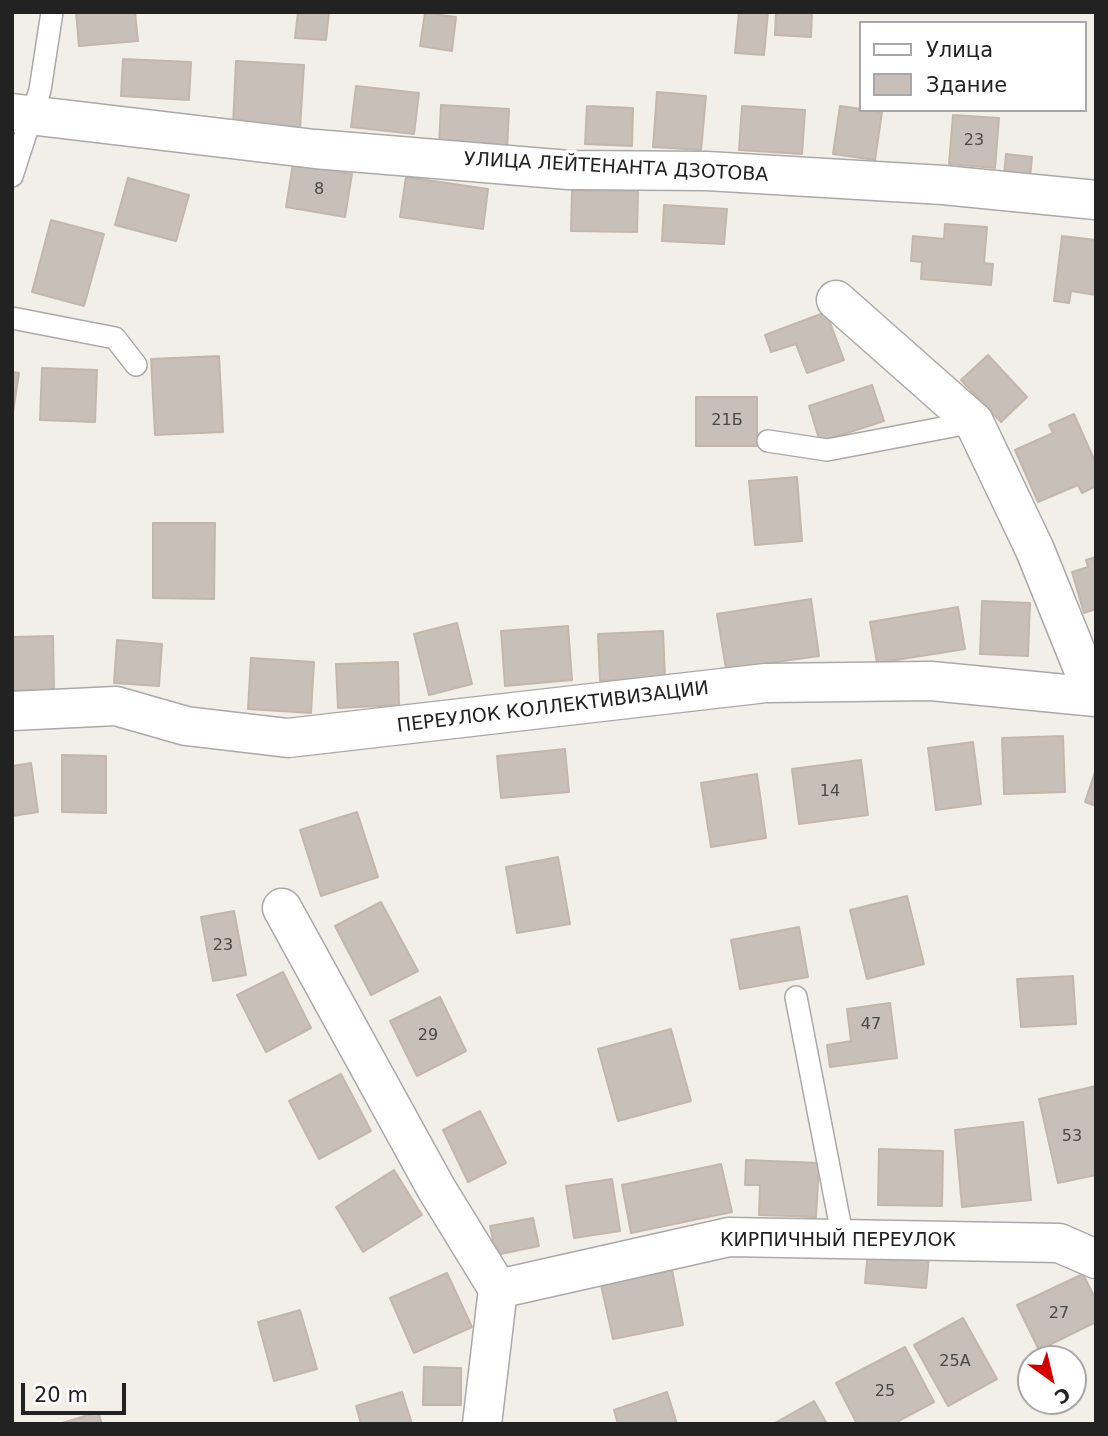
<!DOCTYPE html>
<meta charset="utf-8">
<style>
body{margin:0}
#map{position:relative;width:1108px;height:1436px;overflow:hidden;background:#f2efe9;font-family:"DejaVu Sans",sans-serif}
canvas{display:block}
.frame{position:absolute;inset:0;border:14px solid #222;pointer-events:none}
.legend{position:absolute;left:859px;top:21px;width:228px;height:91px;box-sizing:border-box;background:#fff;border:2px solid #a7a7a7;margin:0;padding:9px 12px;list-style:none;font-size:21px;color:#222}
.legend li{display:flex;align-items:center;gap:14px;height:35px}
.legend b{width:35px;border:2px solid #a7a7a7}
.north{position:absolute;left:1017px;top:1345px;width:70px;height:70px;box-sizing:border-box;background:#fff;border:2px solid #a7a7a7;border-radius:50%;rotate:146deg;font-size:19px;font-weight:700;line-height:28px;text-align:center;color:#222}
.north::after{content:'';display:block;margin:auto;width:24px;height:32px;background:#d40000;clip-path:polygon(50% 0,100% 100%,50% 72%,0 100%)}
.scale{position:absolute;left:21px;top:1383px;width:105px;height:32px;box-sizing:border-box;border:4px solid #222;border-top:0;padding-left:9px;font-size:21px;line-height:24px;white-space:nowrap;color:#222;-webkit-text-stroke:5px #fff;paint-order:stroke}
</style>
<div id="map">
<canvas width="1108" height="1436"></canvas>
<div class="frame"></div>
<ul class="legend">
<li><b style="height:9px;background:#fff"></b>Улица</li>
<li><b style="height:19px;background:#c7bfb8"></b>Здание</li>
</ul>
<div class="north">С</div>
<div class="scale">20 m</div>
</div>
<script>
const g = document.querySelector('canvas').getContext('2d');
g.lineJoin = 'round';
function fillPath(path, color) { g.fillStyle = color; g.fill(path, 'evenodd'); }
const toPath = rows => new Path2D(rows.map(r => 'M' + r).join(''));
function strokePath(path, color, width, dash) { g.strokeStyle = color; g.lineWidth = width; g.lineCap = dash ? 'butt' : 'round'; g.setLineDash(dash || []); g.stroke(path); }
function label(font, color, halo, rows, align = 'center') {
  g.font = font + ' "DejaVu Sans",sans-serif'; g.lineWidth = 7; g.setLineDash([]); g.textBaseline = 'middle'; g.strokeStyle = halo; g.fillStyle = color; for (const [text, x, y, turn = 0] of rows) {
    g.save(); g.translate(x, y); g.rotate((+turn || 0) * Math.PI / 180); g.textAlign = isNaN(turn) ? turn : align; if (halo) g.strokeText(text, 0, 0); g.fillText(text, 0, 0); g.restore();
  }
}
const building = toPath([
 [76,12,135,12,138,41,79,46,76,12],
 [298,12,329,12,326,40,295,38,298,12],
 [739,12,768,12,764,55,735,53,739,12],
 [776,12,812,12,811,37,775,35,776,12],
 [425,13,456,17,452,51,420,46,425,13],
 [123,59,191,62,189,100,121,96,123,59],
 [236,61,304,65,300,129,233,125,236,61],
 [356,86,419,93,414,134,351,127,356,86],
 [657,92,706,96,701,150,653,147,657,92],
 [441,105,509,109,507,150,439,146,441,105],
 [587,106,633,108,632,146,585,144,587,106],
 [742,106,805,110,802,154,739,150,742,106],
 [840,106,882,112,875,160,833,154,840,106],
 [953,115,999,118,995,168,949,164,953,115],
 [1006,154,1032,157,1029,189,1003,186,1006,154],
 [293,164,352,174,345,217,286,207,293,164],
 [406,177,488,189,483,229,400,217,406,177],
 [128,178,189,195,176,241,115,225,128,178],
 [572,190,638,191,637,232,571,231,572,190],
 [664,205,727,209,724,244,662,241,664,205],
 [51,220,104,234,84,306,32,292,51,220],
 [945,224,987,227,984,263,993,264,991,285,921,279,922,262,911,261,913,236,944,239,945,224],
 [1062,236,1096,240,1096,295,1071,291,1069,303,1054,301,1062,236],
 [826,312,844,360,807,373,796,344,771,352,765,335,826,312],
 [988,355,1027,397,1001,422,961,380,988,355],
 [219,356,223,432,155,435,151,359,219,356],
 [42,368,97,370,95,422,40,420,42,368],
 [12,372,19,373,12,418,12,372],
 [872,385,884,421,820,442,809,406,872,385],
 [696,397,757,397,757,446,696,446,696,397],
 [1074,414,1096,464,1096,486,1082,493,1078,485,1038,502,1015,450,1053,433,1049,425,1074,414],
 [797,477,802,541,755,545,749,481,797,477],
 [153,523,215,523,214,599,153,598,153,523],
 [1096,557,1096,609,1084,613,1072,572,1088,567,1086,560,1096,557],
 [811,599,819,656,726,669,717,614,811,599],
 [982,601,1030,603,1028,656,980,654,982,601],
 [958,607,965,649,877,663,870,622,958,607],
 [457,623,472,684,429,695,414,634,457,623],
 [568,626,572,680,505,686,501,631,568,626],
 [663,631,665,678,600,681,598,634,663,631],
 [53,636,54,690,12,690,12,637,53,636],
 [117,640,162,644,159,686,114,683,117,640],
 [251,658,314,662,311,713,248,709,251,658],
 [398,662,399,705,338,708,336,664,398,662],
 [1063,736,1065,792,1004,794,1002,738,1063,736],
 [973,742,981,804,936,810,928,748,973,742],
 [565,749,569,792,501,798,497,756,565,749],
 [62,755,106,756,106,813,62,812,62,755],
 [861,760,868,815,799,824,792,769,861,760],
 [31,763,38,812,12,816,12,766,31,763],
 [1096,769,1096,806,1085,802,1096,769],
 [757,774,766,838,711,847,701,783,757,774],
 [357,812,378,877,321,896,300,830,357,812],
 [558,857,570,924,517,933,506,867,558,857],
 [907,896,924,964,867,979,850,910,907,896],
 [381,902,418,971,371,995,335,926,381,902],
 [234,911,246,975,213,981,201,917,234,911],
 [799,927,808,977,740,989,731,940,799,927],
 [283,972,311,1028,266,1052,237,995,283,972],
 [1073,976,1076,1024,1021,1027,1017,979,1073,976],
 [440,997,466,1051,417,1076,390,1021,440,997],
 [890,1003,897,1058,830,1067,827,1045,851,1041,847,1009,890,1003],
 [671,1029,691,1101,618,1121,598,1049,671,1029],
 [341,1074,371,1131,319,1159,289,1101,341,1074],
 [1096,1086,1096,1175,1058,1183,1039,1099,1096,1086],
 [480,1111,506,1163,468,1182,443,1130,480,1111],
 [1023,1122,1031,1200,962,1207,955,1130,1023,1122],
 [879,1149,943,1151,942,1206,878,1205,879,1149],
 [746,1160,819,1163,816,1217,759,1215,760,1185,745,1185,746,1160],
 [721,1164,732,1212,631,1233,622,1185,721,1164],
 [394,1170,422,1215,363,1252,336,1207,394,1170],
 [612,1179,620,1231,574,1238,566,1186,612,1179],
 [533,1218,539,1246,496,1255,490,1226,533,1218],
 [868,1251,929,1256,926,1288,865,1283,868,1251],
 [672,1270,683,1325,613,1339,601,1285,672,1270],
 [447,1273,472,1327,414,1353,390,1298,447,1273],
 [1083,1274,1096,1300,1096,1322,1039,1350,1017,1305,1083,1274],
 [300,1310,317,1369,274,1381,258,1322,300,1310],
 [963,1318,997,1379,948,1406,914,1345,963,1318],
 [905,1347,934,1402,893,1424,857,1424,836,1383,905,1347],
 [424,1367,461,1368,461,1405,423,1405,424,1367],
 [402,1392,412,1424,361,1424,356,1406,402,1392],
 [667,1392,677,1424,618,1424,614,1410,667,1392],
 [814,1401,827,1424,773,1424,814,1401],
 [98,1412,102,1424,59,1424,98,1412]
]);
const service = toPath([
 [12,176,40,90,52,12],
 [12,318,115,338,136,365],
 [768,441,827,450,974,422],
 [796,997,843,1239]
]);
const minor = toPath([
 [12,113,315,149,569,170,707,171,943,185,1096,200],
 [836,300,974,422,1035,550,1094,696],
 [12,711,116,706,186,726,288,738,766,683,931,681,1096,697],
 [282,908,436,1188,498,1289,482,1424],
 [498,1289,729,1237,1059,1243,1096,1259]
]);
const numberNames = [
 ["23",974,141],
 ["8",319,190],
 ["21Б",727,421],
 ["14",830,792],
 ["23",223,946],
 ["47",871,1025],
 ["29",428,1036],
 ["53",1072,1137],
 ["27",1059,1314],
 ["25А",955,1362],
 ["25",885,1392]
];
const streetNames = [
 ["УЛИЦА ЛЕЙТЕНАНТА ДЗОТОВА",616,168,3],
 ["ПЕРЕУЛОК КОЛЛЕКТИВИЗАЦИИ",553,708,-7],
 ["КИРПИЧНЫЙ ПЕРЕУЛОК",838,1241]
];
fillPath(building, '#c7bfb8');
strokePath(building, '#c4b6ab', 2);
strokePath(service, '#a9a9a9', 24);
strokePath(minor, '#a9a9a9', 41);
strokePath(service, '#fff', 21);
strokePath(minor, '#fff', 38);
label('16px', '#4b4948', null, numberNames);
label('19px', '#222', '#fff', streetNames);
</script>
